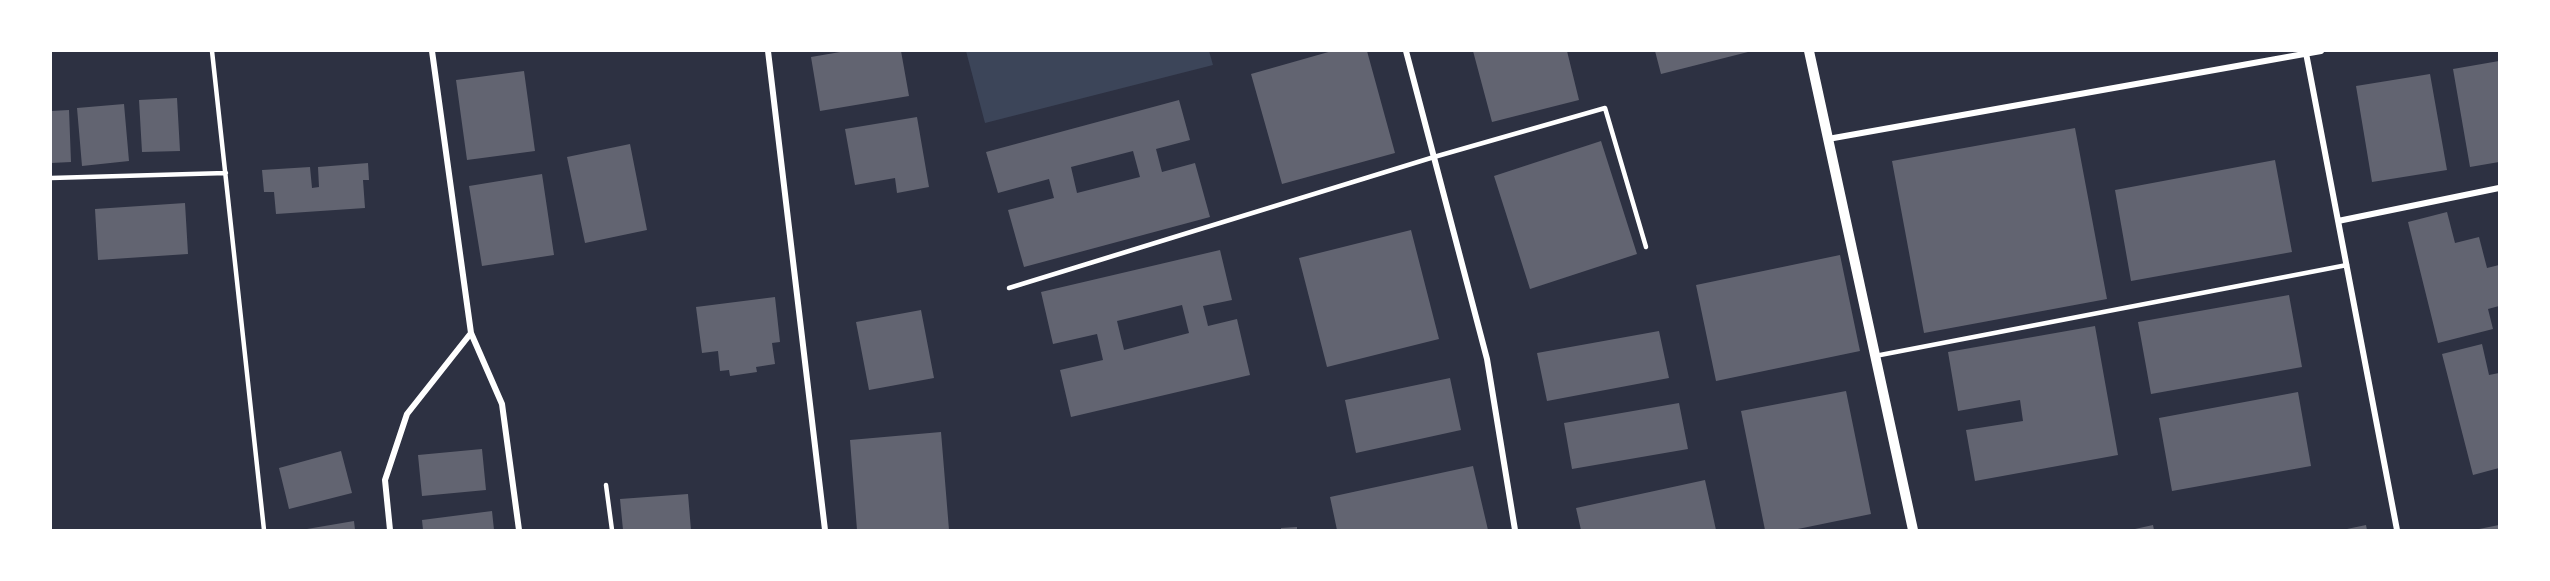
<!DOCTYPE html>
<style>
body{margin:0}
#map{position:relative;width:2550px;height:581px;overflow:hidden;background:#2d3142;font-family:Mulish,sans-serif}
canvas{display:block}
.frame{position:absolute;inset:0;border:52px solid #fff;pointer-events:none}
</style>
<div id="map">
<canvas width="2550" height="581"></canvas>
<div class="frame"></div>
</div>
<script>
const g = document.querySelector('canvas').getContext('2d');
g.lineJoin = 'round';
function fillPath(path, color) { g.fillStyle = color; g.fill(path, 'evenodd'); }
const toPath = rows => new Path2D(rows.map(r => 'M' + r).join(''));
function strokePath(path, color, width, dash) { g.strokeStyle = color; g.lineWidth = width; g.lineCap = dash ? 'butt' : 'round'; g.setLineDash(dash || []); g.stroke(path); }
const green = toPath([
 [966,51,1209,51,1213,65,985,123]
]);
const building = toPath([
 [846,51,901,51,909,96,820,111,811,57],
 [1332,51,1367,51,1395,153,1282,184,1251,74],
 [1473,51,1567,51,1579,100,1492,122],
 [1655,51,1748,51,1748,52,1661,74],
 [2499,61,2499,162,2470,167,2453,69],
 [524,71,535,151,467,160,456,80],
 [2430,74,2447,170,2372,182,2356,86],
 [177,98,180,151,142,152,139,100],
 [1179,100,1190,140,1156,149,1162,172,1195,163,1210,217,1024,267,1008,210,1054,198,1049,179,998,193,986,152],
 [1133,151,1140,177,1077,193,1071,167],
 [124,104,129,161,82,166,77,108],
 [69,110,71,162,51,163,51,111],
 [917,117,929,187,897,193,895,178,855,185,845,129],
 [2075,128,2107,299,1924,333,1892,161],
 [1601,141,1637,254,1530,289,1494,176],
 [630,144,647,230,585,243,567,157],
 [2275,160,2292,252,2131,281,2115,190],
 [368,163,369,180,363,180,365,208,276,214,274,192,264,192,262,170,310,167,312,188,319,187,318,167],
 [542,174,554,255,482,266,469,186],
 [185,203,188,254,98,260,95,209],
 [2447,212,2455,243,2479,237,2487,268,2499,265,2499,306,2488,309,2493,329,2438,343,2408,222],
 [1411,230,1439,339,1327,367,1299,258],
 [1220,250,1232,300,1203,306,1208,326,1237,319,1250,375,1071,417,1060,370,1103,360,1097,334,1053,344,1041,292],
 [1182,305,1189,333,1124,350,1117,321],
 [1840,255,1860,351,1716,381,1696,285],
 [2289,295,2302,367,2151,394,2138,322],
 [775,297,780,342,772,343,775,364,756,367,757,372,730,376,729,370,720,371,718,351,702,353,696,307],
 [921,310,934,378,869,390,856,322],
 [2095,326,2118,455,1975,481,1966,430,2023,421,2020,400,1958,411,1948,352],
 [1659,331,1669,378,1547,401,1537,353],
 [2482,344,2489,375,2499,373,2499,468,2473,475,2442,354],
 [1450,378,1461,430,1356,453,1345,400],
 [1846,391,1871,514,1793,530,1765,530,1741,411],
 [2298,392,2311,466,2172,491,2159,418],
 [1679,403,1688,449,1572,469,1564,423],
 [941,432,949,530,857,530,850,440],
 [482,449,486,490,422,496,418,455],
 [341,451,352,493,289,509,279,468],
 [1473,466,1488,530,1337,530,1330,497],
 [1705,480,1716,530,1581,530,1576,508],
 [688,494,691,530,623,530,620,499],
 [492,511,494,530,423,530,422,520],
 [354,521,355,530,307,530,307,529],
 [2153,525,2154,530,2135,530,2135,529],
 [2366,525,2367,530,2347,530,2347,529],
 [2499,525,2499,530,2479,530,2479,529],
 [1297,527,1297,530,1281,530,1281,528]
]);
const service = toPath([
 [212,51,264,530],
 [51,178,226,173],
 [1009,288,1434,157,1605,108,1646,247],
 [1875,356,2347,265],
 [606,485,612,530]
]);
const minor = toPath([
 [432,51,471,333,502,404,519,530],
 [768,51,825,530],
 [1406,51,1487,359,1515,530],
 [2306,53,2397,530],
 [1828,139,2321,51],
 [2338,221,2499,188],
 [390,530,385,480,407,414,471,333]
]);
const tertiary = toPath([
 [1809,51,1913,530]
]);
fillPath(green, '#3c4559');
fillPath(building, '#626471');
strokePath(service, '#fff', 4.5);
strokePath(minor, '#fff', 6);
strokePath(tertiary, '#fff', 10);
</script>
